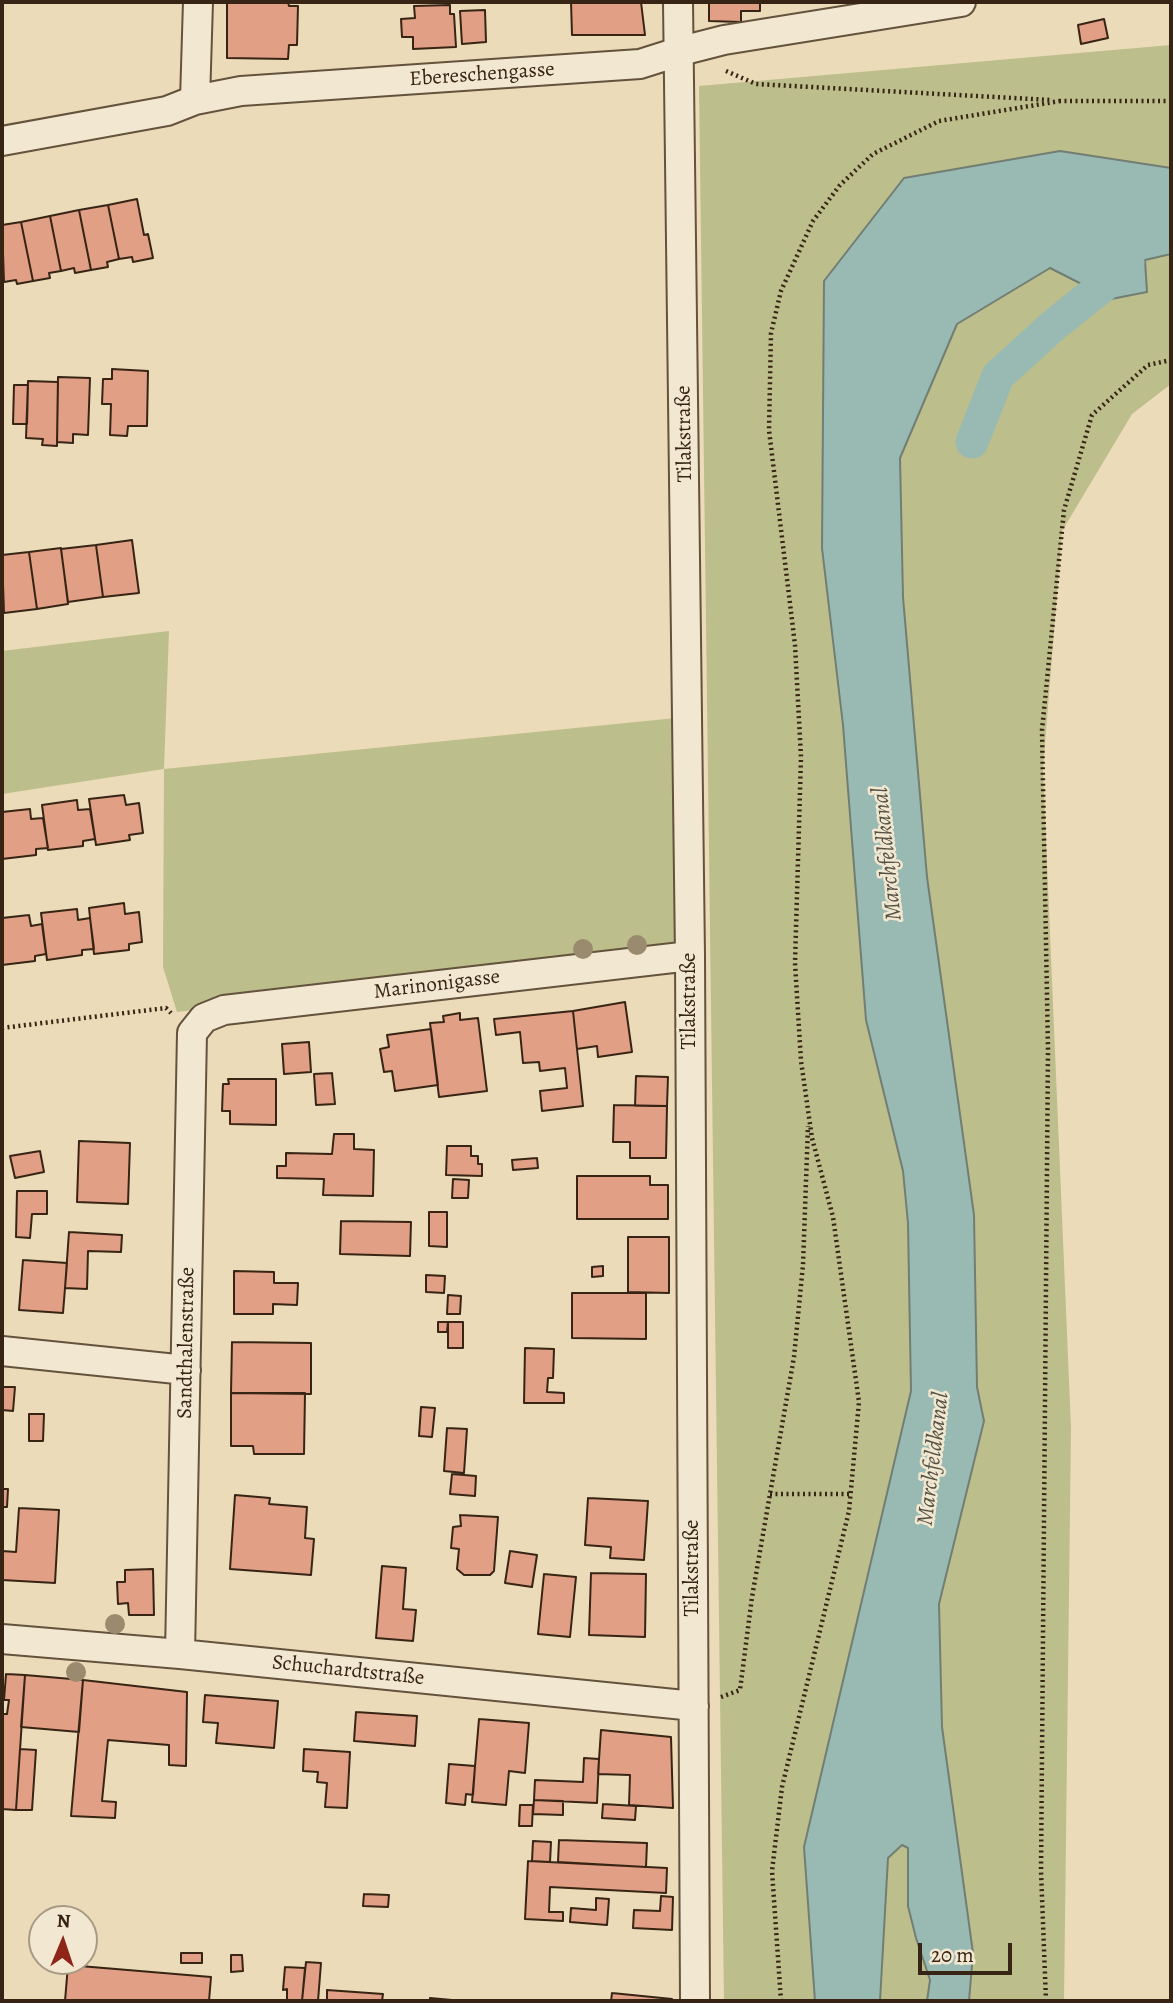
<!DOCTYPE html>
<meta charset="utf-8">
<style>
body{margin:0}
#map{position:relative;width:1173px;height:2003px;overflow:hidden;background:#ebdbb8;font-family:Alegreya,serif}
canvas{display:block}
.frame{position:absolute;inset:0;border:4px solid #372414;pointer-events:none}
.north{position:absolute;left:28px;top:1905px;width:70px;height:70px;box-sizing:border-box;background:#f2e8d1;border:2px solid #a79a85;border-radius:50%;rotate:2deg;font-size:19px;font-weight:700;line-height:28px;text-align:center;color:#372414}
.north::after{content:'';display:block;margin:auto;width:24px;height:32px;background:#8f2418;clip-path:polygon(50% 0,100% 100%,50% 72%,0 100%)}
.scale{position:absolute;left:918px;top:1943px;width:94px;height:32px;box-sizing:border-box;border:4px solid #372414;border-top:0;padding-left:9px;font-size:21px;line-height:24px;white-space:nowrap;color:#372414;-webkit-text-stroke:5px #f2e8d1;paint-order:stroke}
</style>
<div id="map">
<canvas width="1173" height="2003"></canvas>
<div class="frame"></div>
<div class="north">N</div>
<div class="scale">20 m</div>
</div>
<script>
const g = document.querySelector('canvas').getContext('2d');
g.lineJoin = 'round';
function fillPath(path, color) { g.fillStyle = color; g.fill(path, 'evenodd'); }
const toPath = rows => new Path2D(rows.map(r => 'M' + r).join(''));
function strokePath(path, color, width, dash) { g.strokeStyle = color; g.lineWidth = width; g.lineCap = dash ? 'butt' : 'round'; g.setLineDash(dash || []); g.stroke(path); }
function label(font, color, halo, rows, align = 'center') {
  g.font = font + ' Alegreya,serif'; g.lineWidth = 5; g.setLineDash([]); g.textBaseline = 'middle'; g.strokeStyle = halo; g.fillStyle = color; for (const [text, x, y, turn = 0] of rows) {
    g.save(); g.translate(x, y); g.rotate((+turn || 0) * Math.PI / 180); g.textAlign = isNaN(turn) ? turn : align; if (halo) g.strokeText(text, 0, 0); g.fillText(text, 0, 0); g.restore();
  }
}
const green = toPath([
 [1171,45,1171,168,1060,151,824,282,822,548,843,725,866,1020,903,1171,908,1223,911,1391,804,1847,815,2001,724,2001,699,86],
 [1171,254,1171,384,1132,414,1062,531,1043,769,1071,1428,1064,2001,969,2001,973,1953,942,1727,939,1604,984,1421,977,1387,974,1215,927,877,903,597,900,458,957,324,1050,268,1111,299,1146,292,1145,259],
 [169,631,164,769,676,718,680,945,177,1012,163,967,164,769,2,794,2,651],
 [901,1845,908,1848,908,1906,916,1938,930,1980,927,2001,880,2001,888,1857]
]);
const water = toPath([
 [1060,151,1171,168,1171,254,1145,260,1147,292,1111,299,1050,268,957,324,900,458,903,597,927,877,974,1215,977,1387,984,1421,939,1604,942,1727,973,1953,969,2001,927,2001,930,1980,916,1938,908,1906,908,1848,902,1845,888,1858,880,2001,815,2001,804,1847,911,1391,908,1223,903,1171,866,1020,843,725,822,548,824,281,904,178,1060,151]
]);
const canal = toPath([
 [972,442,998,376,1054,325,1119,273,1128,262]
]);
const building = toPath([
 [227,2,288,2,289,6,298,6,297,45,289,45,288,59,227,58,227,2],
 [571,2,641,2,645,35,572,35,571,2],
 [709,2,760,2,760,11,741,11,741,22,709,21,709,2],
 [450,5,450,14,454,14,456,47,413,49,413,37,402,37,401,19,415,18,414,6,450,5],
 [485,10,486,42,462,44,460,11,485,10],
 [1104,19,1108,38,1081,44,1078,25,1104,19],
 [137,199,144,235,148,234,153,258,133,262,132,257,119,259,108,205,137,199],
 [108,205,119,259,107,262,108,267,91,270,79,210,108,205],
 [79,210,91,270,75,273,74,268,61,271,50,216,79,210],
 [50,216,61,271,49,273,50,278,33,281,21,222,50,216],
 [21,222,33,281,17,284,16,280,4,282,2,225,21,222],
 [112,369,148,371,147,426,128,426,127,436,110,435,111,404,102,404,103,379,112,379,112,369],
 [58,377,90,378,88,435,73,434,73,443,57,442,58,377],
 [28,381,58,382,57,446,42,445,43,439,26,438,28,381],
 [14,385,28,385,27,424,13,424,14,385],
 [132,540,139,593,103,597,96,545,132,540],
 [96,545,103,597,68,602,61,549,96,545],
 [61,548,68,604,37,609,29,552,61,548],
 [29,552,37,609,4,613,2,555,29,552],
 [124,795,126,805,139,803,143,833,129,835,130,840,96,845,89,799,124,795],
 [77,800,78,810,90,809,95,839,83,841,83,846,48,850,42,805,77,800],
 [30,809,31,819,43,818,48,848,36,849,36,855,2,859,2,812,30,809],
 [124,903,125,914,139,912,142,942,129,944,129,950,94,954,89,908,124,903],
 [77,909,78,920,90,918,94,949,82,950,82,955,47,960,41,913,77,909],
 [29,915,31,926,42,924,46,954,35,956,35,961,2,965,2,918,29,915],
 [625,1002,632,1052,598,1057,597,1046,577,1049,573,1011,625,1002],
 [573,1011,583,1106,542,1111,540,1091,567,1088,565,1068,540,1071,539,1062,523,1063,520,1032,496,1035,494,1019,573,1011],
 [460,1013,460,1020,478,1018,487,1091,439,1097,430,1023,444,1022,443,1016,460,1013],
 [431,1029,438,1085,395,1091,392,1071,384,1072,380,1049,389,1047,387,1035,431,1029],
 [309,1042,311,1072,284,1074,282,1044,309,1042],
 [332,1073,335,1104,316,1105,314,1074,332,1073],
 [636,1076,668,1077,667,1106,635,1106,636,1076],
 [228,1079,276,1079,276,1125,230,1124,230,1111,222,1111,223,1084,229,1084,228,1079],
 [614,1105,667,1106,666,1158,630,1158,630,1142,613,1142,614,1105],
 [334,1134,354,1134,354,1149,374,1150,373,1196,323,1195,324,1179,277,1178,277,1166,286,1166,286,1153,332,1154,334,1134],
 [79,1141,130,1143,128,1204,77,1202,79,1141],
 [447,1146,471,1146,471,1156,478,1156,478,1164,482,1164,482,1176,446,1175,447,1146],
 [40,1151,44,1172,15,1178,10,1156,40,1151],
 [537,1158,538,1168,513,1170,512,1160,537,1158],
 [577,1176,650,1176,650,1185,668,1185,668,1219,577,1219,577,1176],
 [453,1179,469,1180,468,1198,452,1198,453,1179],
 [17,1191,47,1191,47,1214,32,1214,30,1238,16,1237,17,1191],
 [429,1212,447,1212,447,1247,429,1246,429,1212],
 [341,1221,411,1222,410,1256,340,1254,341,1221],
 [69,1232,122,1235,121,1252,88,1251,87,1289,65,1288,69,1232],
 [628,1237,669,1237,669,1293,628,1292,628,1237],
 [23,1260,67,1263,63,1313,19,1310,23,1260],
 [603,1266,603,1276,592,1277,592,1267,603,1266],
 [234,1271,274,1272,274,1283,298,1283,297,1305,273,1304,273,1314,234,1314,234,1271],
 [426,1275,445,1276,444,1293,426,1292,426,1275],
 [572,1293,646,1293,646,1339,572,1338,572,1293],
 [448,1295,461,1296,460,1314,447,1314,448,1295],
 [438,1322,448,1322,447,1332,438,1332,438,1322],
 [448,1322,463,1322,463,1348,448,1348,448,1322],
 [232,1342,311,1343,311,1394,231,1393,232,1342],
 [525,1348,554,1349,553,1378,548,1378,547,1392,564,1393,564,1403,524,1403,525,1348],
 [2,1387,15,1387,13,1411,2,1410,2,1387],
 [231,1393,305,1393,304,1454,254,1454,253,1446,231,1446,231,1393],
 [421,1407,435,1408,432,1437,419,1436,421,1407],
 [29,1414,44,1414,43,1441,29,1441,29,1414],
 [447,1428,467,1429,464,1473,444,1471,447,1428],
 [452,1474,476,1476,475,1496,450,1494,452,1474],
 [2,1489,8,1489,7,1507,2,1507,2,1489],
 [235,1495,270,1498,269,1504,307,1507,305,1538,314,1539,311,1575,230,1569,235,1495],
 [588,1498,648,1501,644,1560,610,1558,611,1547,585,1545,588,1498],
 [19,1508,59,1510,55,1583,2,1580,2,1551,16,1552,19,1508],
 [460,1515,498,1517,494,1571,490,1575,464,1575,457,1569,459,1549,451,1548,453,1527,461,1526,460,1515],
 [510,1551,537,1555,532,1587,505,1583,510,1551],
 [382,1566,406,1568,403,1609,416,1610,413,1641,376,1638,382,1566],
 [153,1569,154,1615,129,1615,128,1603,118,1604,117,1582,125,1582,125,1570,153,1569],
 [591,1573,646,1574,645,1637,589,1635,591,1573],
 [544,1574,576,1577,570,1637,538,1634,544,1574],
 [6,1674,25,1675,16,1810,2,1809,2,1714,7,1714,9,1700,4,1700,6,1674],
 [25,1675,83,1680,79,1732,21,1727,25,1675],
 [83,1680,187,1692,186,1766,169,1765,169,1745,108,1740,102,1801,116,1802,115,1818,71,1816,83,1680],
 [205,1695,278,1701,274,1748,216,1743,218,1723,203,1722,205,1695],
 [356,1712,417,1716,415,1746,354,1741,356,1712],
 [479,1719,529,1723,525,1773,509,1771,506,1805,472,1802,479,1719],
 [601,1730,671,1737,673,1808,629,1805,630,1775,598,1774,601,1730],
 [20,1749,36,1750,32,1810,16,1810,20,1749],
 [304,1749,350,1752,347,1808,325,1807,327,1783,317,1782,318,1772,303,1771,304,1749],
 [584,1758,599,1759,597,1803,534,1800,535,1780,583,1782,584,1758],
 [449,1764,475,1766,473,1795,466,1794,465,1805,446,1803,449,1764],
 [534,1800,563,1801,563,1815,533,1814,534,1800],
 [603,1804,636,1806,635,1820,602,1818,603,1804],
 [520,1805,533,1805,532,1826,519,1826,520,1805],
 [559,1840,647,1843,646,1867,558,1862,559,1840],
 [533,1841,551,1842,550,1862,532,1861,533,1841],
 [528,1861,667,1868,666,1893,550,1887,549,1912,563,1912,563,1921,525,1919,528,1861],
 [364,1894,389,1895,388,1907,363,1906,364,1894],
 [661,1896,673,1897,672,1930,633,1928,634,1910,660,1911,661,1896],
 [596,1898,609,1899,607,1925,570,1922,571,1908,596,1910,596,1898],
 [181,1953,202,1953,202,1963,181,1963,181,1953],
 [231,1955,242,1955,243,1971,231,1972,231,1955],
 [306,1962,321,1963,318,2001,302,2001,306,1962],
 [68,1965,211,1977,209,2001,65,2001,68,1965],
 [285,1967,305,1968,302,2001,287,2001,287,1989,283,1990,285,1967],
 [327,1990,383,1994,382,2001,327,2001,327,1990],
 [612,1993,672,1999,671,2001,611,2001,612,1993],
 [430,1998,463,2001,430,2001,430,1998]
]);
const path = toPath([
 [726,71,756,84,1050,100],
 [1059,101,1171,101],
 [2,1028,166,1008,171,1013],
 [770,1494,851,1494],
 [721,1697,740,1690,752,1597,794,1357,803,1265,808,1126],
 [781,2001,772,1871,782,1787,849,1511,859,1402,833,1217,812,1138,801,1061,795,963,801,757,795,645,769,430,771,333,781,291,813,221,840,185,873,154,939,121,1060,101],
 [1046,2001,1041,1871,1048,1050,1042,730,1064,510,1092,415,1148,365,1171,360]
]);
const street = toPath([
 [678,2,690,956,695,2001],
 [195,100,198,2],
 [2,141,167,111,195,100,241,91,640,64,681,51,724,40,961,2],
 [2,1351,186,1370],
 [2,1639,180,1654,694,1706],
 [180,1654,192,1033,204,1018,224,1010,690,956]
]);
const trees = [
 [637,945],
 [583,949],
 [115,1624],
 [76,1672]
];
const streetNames = [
 ["Ebereschengasse",482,75,-4],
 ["Tilakstraße",685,434,-91],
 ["Marinonigasse",437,985,-7],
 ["Tilakstraße",690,1001,-90],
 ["Sandthalenstraße",187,1343,-89],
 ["Tilakstraße",693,1568,-90],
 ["Schuchardtstraße",348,1671,6]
];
const waterNames = [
 ["Marchfeldkanal",888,854,-96],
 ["Marchfeldkanal",934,1459,-83]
];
fillPath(green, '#bcbe8b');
fillPath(water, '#99bab3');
strokePath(water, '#727e73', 2);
strokePath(canal, '#99bab3', 33);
fillPath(building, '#e19f86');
strokePath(building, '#372414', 2);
strokePath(street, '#64523d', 32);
strokePath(path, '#372414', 4.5, [2, 3.5]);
strokePath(street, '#f2e8d1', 28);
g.fillStyle = '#9a8b6e';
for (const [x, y] of trees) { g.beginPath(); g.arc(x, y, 10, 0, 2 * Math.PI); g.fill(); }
label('21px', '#372414', '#f2e8d1', streetNames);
label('italic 23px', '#545144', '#f2e8d1', waterNames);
</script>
